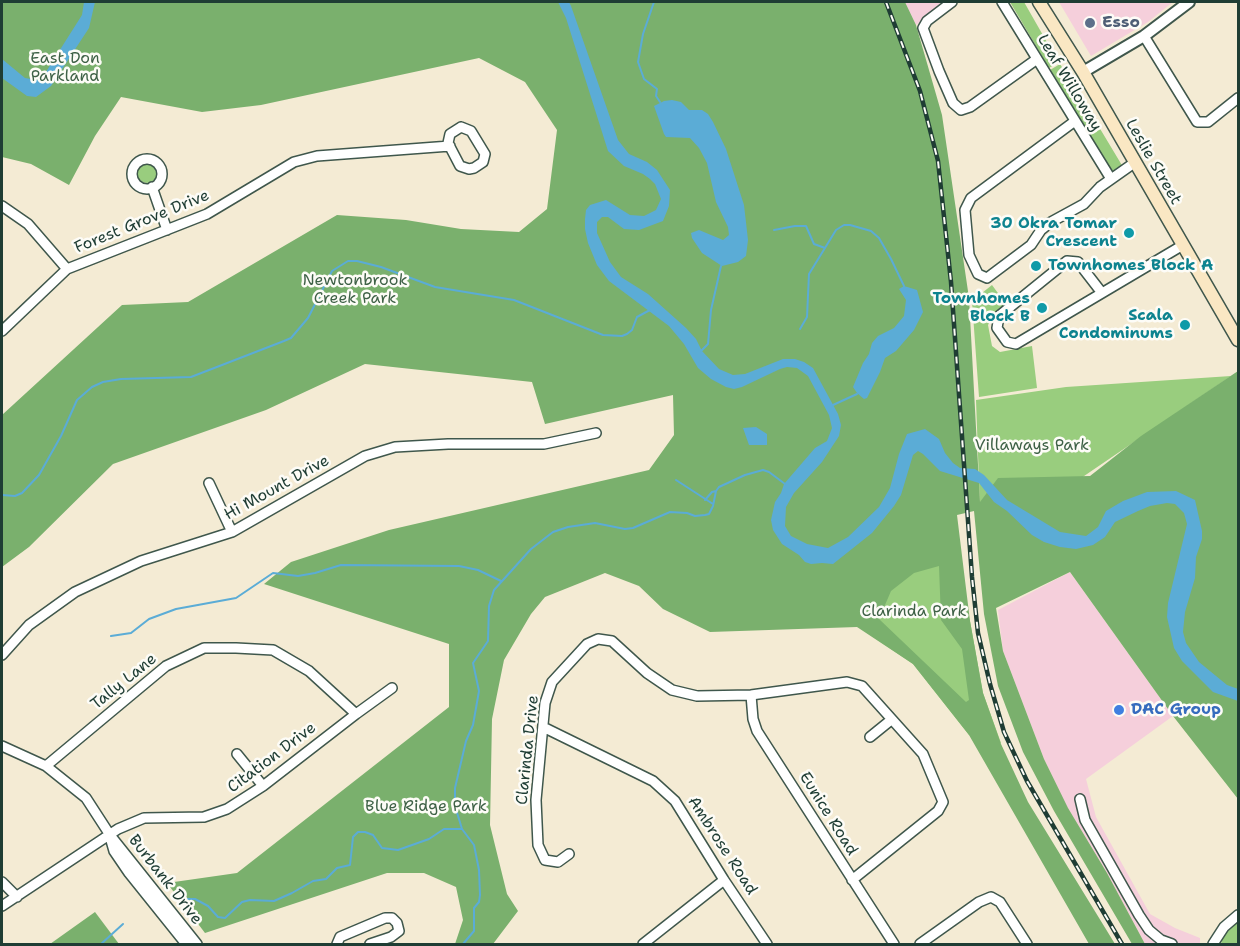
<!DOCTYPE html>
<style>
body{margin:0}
#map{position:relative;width:1240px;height:946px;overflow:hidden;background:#f4ebd4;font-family:"Shantell Sans",sans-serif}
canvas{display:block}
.frame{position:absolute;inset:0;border:3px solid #1f3d34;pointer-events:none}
</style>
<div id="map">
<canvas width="1240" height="946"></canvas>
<div class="frame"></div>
</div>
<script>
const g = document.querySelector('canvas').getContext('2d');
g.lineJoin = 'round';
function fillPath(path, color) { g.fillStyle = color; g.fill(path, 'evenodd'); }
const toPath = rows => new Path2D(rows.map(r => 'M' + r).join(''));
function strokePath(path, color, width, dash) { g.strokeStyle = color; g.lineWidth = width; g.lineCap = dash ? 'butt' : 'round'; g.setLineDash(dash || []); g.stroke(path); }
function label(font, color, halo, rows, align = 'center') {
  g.font = font + ' "Shantell Sans",sans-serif'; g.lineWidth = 5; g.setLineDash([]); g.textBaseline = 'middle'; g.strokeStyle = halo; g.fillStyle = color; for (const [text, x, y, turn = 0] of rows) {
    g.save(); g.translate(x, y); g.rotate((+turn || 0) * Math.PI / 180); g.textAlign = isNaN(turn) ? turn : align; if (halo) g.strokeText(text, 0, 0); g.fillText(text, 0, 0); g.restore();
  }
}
const built = toPath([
 [905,2,945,2,916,25],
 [1059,2,1173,2,1148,22,1091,56],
 [1070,572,1173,716,1086,779,1096,817,1150,914,1175,928,1200,938,1200,944,1145,944,1107,873,1067,807,1044,759,1003,651,998,610]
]);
const green = toPath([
 [1010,2,1024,2,1052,51,1050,53,1055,61,1058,60,1059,62,1049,68],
 [1060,64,1087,107,1123,167,1114,172,1108,168,1050,70],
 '137 173a10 10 0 1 1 20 0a10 10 0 1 1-20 0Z',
 [992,285,1006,304,994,314,988,325,992,346,1000,352,1032,346,1037,388,979,397,972,301],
 [1231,376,1040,506,982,564,976,400,1066,387],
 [952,547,970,621,983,693,1001,743,969,735,913,664,857,626,874,584],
 [1238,922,1238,944,1221,944,1224,933]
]);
const forest = toPath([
 [2,2,905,2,916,25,942,115,969,298,980,502,998,478,1090,476,1141,436,1238,371,1238,799,1173,716,1070,572,996,608,1003,651,1044,759,1068,808,1107,873,1145,944,1132,944,1054,811,1023,752,998,686,984,614,974,511,957,515,970,621,983,693,1001,744,1028,802,1115,944,1089,944,969,735,913,664,857,627,710,632,663,609,639,586,605,573,545,597,531,614,504,660,492,719,490,825,507,894,518,911,493,944,455,944,463,920,456,887,424,873,387,873,205,933,167,883,237,873,449,707,449,644,264,584,291,562,389,530,649,470,674,435,673,395,545,424,532,382,365,364,266,410,113,464,29,547,2,567,2,415,122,305,188,302,337,215,406,220,461,229,519,232,547,209,557,130,525,82,479,58,261,105,202,112,121,97,95,136,69,185,31,164,2,157],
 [939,566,941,620,962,649,969,700,966,702,879,619,891,591,914,573],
 [95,912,119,944,50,944]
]);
const water = toPath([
 [84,2,95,2,89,28,51,86,36,97,27,96,2,78,2,59,25,78,37,80,44,75,82,15],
 [558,2,569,2,571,6,618,140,629,154,647,162,657,170,670,190,669,206,663,221,639,230,624,229,608,217,602,217,597,222,597,233,610,262,621,277,648,294,686,328,696,339,702,351,719,369,733,375,745,374,783,359,795,359,804,362,813,368,838,414,841,425,839,436,822,462,794,493,786,507,785,526,791,536,807,544,828,548,848,537,879,507,890,488,899,454,907,434,925,429,939,439,945,453,953,463,960,468,975,469,984,475,1007,500,1060,532,1086,536,1098,527,1106,511,1123,501,1147,492,1176,491,1195,500,1202,531,1202,539,1196,557,1195,578,1185,612,1183,632,1186,643,1199,662,1227,685,1238,689,1238,701,1213,692,1182,661,1174,648,1167,617,1168,603,1187,524,1184,513,1175,504,1167,503,1150,506,1138,511,1115,522,1105,537,1093,545,1076,549,1060,547,1044,542,1032,535,1007,511,994,502,979,483,940,471,923,454,918,451,913,455,901,495,894,506,872,533,833,564,822,563,811,564,805,562,799,555,782,544,773,530,771,520,775,502,781,493,784,484,815,448,827,441,832,428,829,415,808,376,797,368,787,367,780,369,742,387,734,389,726,387,711,379,698,368,684,344,669,326,609,281,597,265,588,243,585,229,585,219,586,210,590,205,606,200,630,215,644,216,656,210,661,199,655,184,650,179,643,174,624,166,608,151,566,18],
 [672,100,681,102,689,110,702,110,708,114,713,122,726,149,744,205,748,240,746,256,738,262,722,266,702,253,692,238,691,233,699,230,723,240,729,235,728,227,716,202,707,163,699,148,690,138,666,137,664,134,654,106,664,101],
 [904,286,917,290,923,312,914,330,896,351,885,358,880,372,867,398,864,399,857,393,853,387,863,363,869,354,872,343,878,336,894,328,904,316,906,300,899,289],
 [756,427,767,434,767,445,749,445,743,428]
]);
const stream = toPath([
 [654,2,643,34,638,62,644,79,657,89,656,96,660,102],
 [774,230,795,226,806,226,814,244,825,248],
 [800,329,807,317,809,274,836,230,844,225,850,225,871,231,879,238,891,259,904,286],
 [701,351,708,344,711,310,721,266],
 [833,405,857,394],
 [676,480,713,504],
 [2,495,15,496,22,493,39,475,61,436,77,400,92,387,103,382,121,379,191,377,284,341,291,338,308,318,332,271,348,261,357,261,381,267,435,287,514,300,603,335,622,336,627,334,632,330,637,317,650,310],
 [705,500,712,492,716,491],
 [111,636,131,633,149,619,176,609,236,598,273,573,298,576,315,573,341,565,459,566,478,570,501,581],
 [186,899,195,899,208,906,218,917,225,918,242,902,250,900,274,901,292,893,313,881,326,879,337,868,350,865,353,837,358,832,365,832,373,835,382,848,398,850,429,839,444,829,462,829],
 [101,944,123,924],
 [463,944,474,931,474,908,479,902,480,895,479,870,474,845,462,829,455,806,455,788,466,741,473,725,479,691,473,663,488,641,489,606,494,590,531,549,553,532,568,527,595,523,625,529,633,528,670,512,687,513,695,516,705,515,709,514,713,506,716,491,719,487,745,475,763,470,769,472,785,484]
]);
const minor = toPath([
 [952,2,927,21,923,28,939,71,953,103,961,110,970,107,1037,59],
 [1002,2,1111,179],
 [1144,36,1197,122,1208,122,1238,98],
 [1075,121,971,198,965,210,969,255,978,274,987,278,1031,245,1041,230,1051,222,1084,204,1100,187,1134,163],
 [461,127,471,131,485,154,483,162,474,168,469,169,460,166,448,143,450,134,461,127],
 '132 174a15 15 0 1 1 30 0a15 15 0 1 1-30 0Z',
 [152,187,167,230],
 [2,206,28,224,67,269],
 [1102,293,1078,262,1067,261,999,316,997,328,1007,342,1016,344,1183,245],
 [2,331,67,269,207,214,294,162,317,156,450,146],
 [209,483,232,532],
 [2,655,29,625,75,592,141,561,232,532,365,456,395,447,448,444,544,444,596,433],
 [751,695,753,719,757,731,894,944],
 [543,727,653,781,675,801,724,880,767,944],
 [870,737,891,720],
 [2,746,46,766,86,798,110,835,197,944],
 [237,754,263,786],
 [46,766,166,666,204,648,236,648,273,650,309,671,356,714],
 [1080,799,1085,820,1139,915,1149,930,1161,940,1172,944],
 [110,837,114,851,129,873,186,944],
 [569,854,558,862,545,860,538,845,536,800,545,703,552,682,587,644,598,639,612,641,647,673,672,690,697,696,751,695,847,682,862,686,923,754,943,802,938,811,852,880],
 [2,882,17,897],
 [2,906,118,829,144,818,204,817,227,809,263,786,356,714,392,688],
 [337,944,340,937,385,918,392,918,397,923,399,931,391,937,370,944],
 [643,944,724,880],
 [920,944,979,902,991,897,1000,902,1027,944],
 [1213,944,1224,927,1238,915]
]);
const tertiary = toPath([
 [1083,72,1144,36,1189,2]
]);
const secondary = toPath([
 [1039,2,1083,72,1238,340]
]);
const rail = toPath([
 [886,2,920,91,938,161,951,282,972,577,978,633,990,684,1004,732,1027,781,1122,944]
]);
const markers = [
 [1090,23,6,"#5c6f8a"],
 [1129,233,6,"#0f9aa8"],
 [1036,266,6,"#0f9aa8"],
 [1042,308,6,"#0f9aa8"],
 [1185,325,6,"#0f9aa8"],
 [1119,710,6,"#3f7fe0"]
];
const serviceNames = [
 ["Esso",1102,23]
];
const parkNames = [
 ["East Don",65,59],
 ["Parkland",65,77],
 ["Newtonbrook",355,281],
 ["Creek Park",355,299],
 ["Villaways Park",1032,446],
 ["Clarinda Park",914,612],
 ["Blue Ridge Park",426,807]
];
const streetNames = [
 ["Leaf Willoway",1069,83,59],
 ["Leslie Street",1153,162,60],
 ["Forest Grove Drive",142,222,-22],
 ["Hi Mount Drive",277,488,-29],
 ["Tally Lane",124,682,-39],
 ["Clarinda Drive",528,750,-84],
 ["Citation Drive",272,758,-37],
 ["Eunice Road",828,814,58],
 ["Ambrose Road",722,846,57],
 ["Burbank Drive",165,880,52]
];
const cultureNames = [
 ["30 Okra Tomar",1117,224],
 ["Crescent",1117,242],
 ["Townhomes Block A",1048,266,"left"],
 ["Townhomes",1030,299],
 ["Block B",1030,317],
 ["Scala",1173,316],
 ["Condominums",1173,334]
];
const shopNames = [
 ["DAC Group",1131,710]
];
fillPath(built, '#f5cfdb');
fillPath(green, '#99cd7e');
fillPath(forest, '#7ab06d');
fillPath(water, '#5bacd6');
strokePath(stream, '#5bacd6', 2);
strokePath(minor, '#3f574c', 12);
strokePath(tertiary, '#3f574c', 14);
strokePath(secondary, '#3f574c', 15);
strokePath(minor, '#fff', 9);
strokePath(tertiary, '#fff', 10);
strokePath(secondary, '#fae7c3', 12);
strokePath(rail, '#1f3d34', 4.5);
strokePath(rail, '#fdfcf7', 2, [7]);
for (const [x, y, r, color] of markers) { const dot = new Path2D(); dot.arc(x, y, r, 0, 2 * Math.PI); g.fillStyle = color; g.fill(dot); strokePath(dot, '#fdfcf7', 2); }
label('bold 16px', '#4e5e75', '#fdfcf7', serviceNames, 'left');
label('16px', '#3e6146', '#fdfcf7', parkNames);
label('16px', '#1f3d34', '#fdfcf7', streetNames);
label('bold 16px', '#0d838f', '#fdfcf7', cultureNames, 'right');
label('bold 16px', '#366cbe', '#fdfcf7', shopNames, 'left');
</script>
